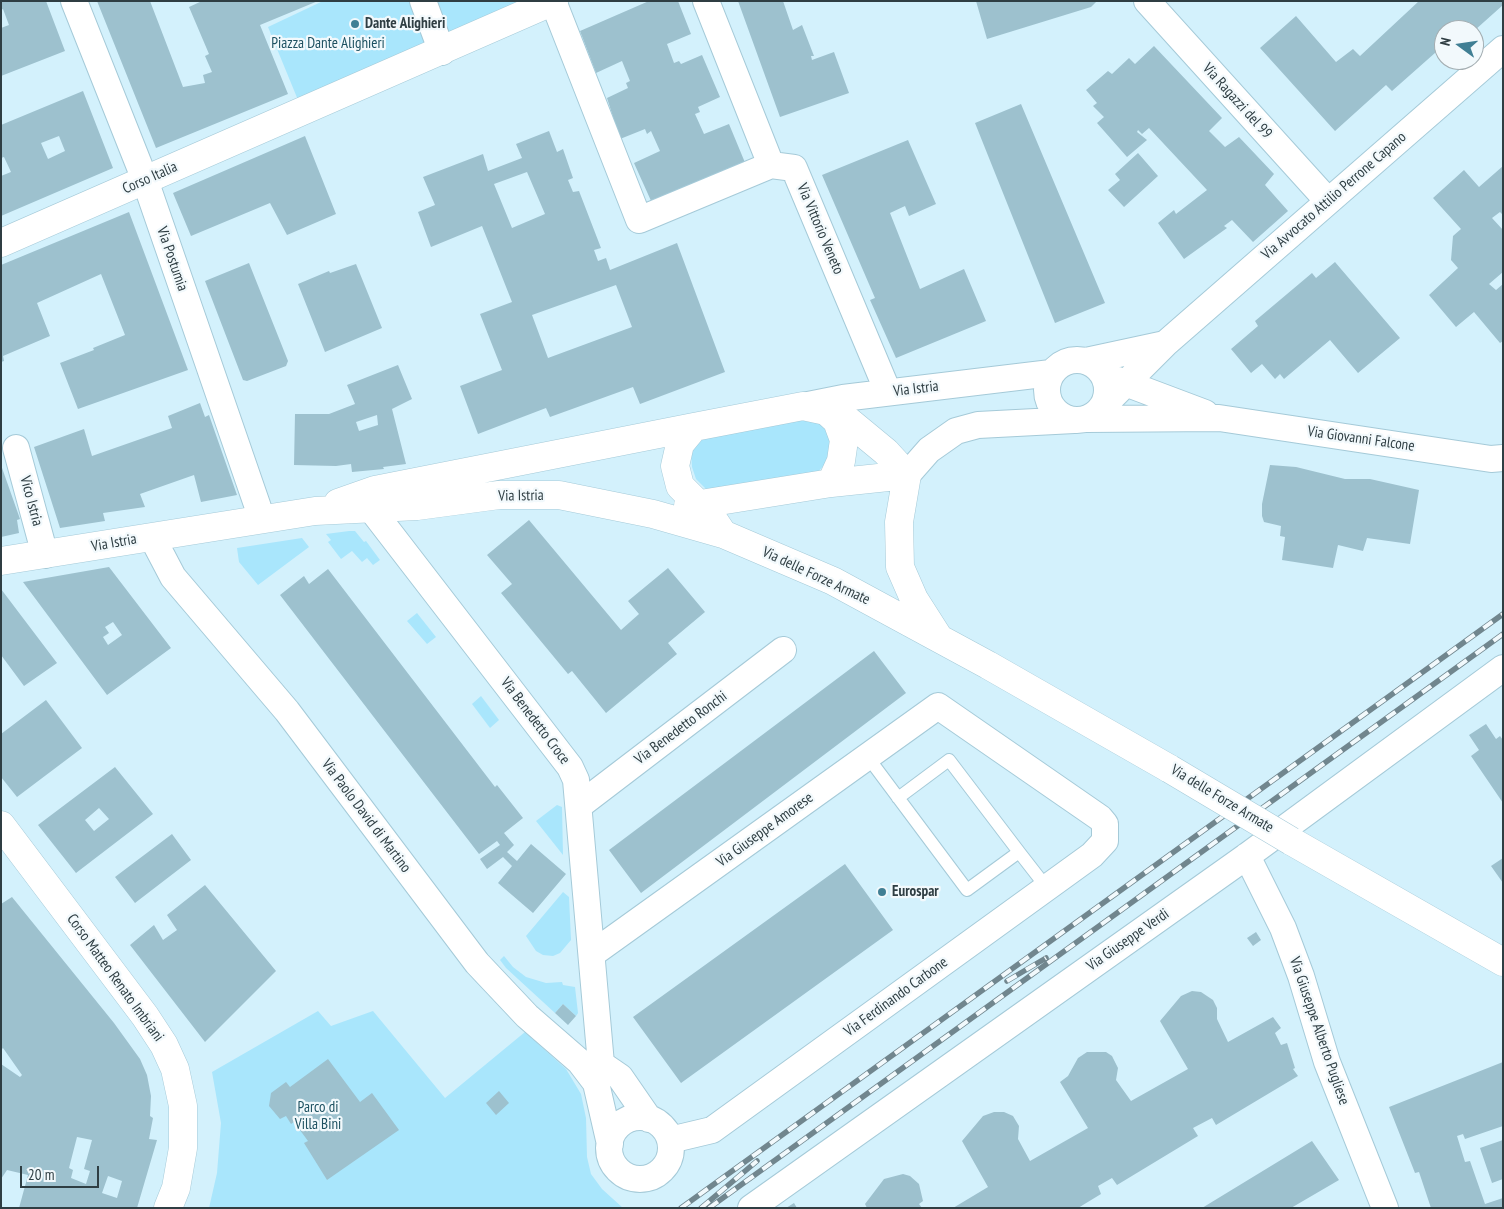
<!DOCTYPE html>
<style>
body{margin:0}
#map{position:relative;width:1504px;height:1209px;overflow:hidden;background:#d3f1fc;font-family:"PT Sans Narrow",sans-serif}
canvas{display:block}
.frame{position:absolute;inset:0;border:2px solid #2f3e43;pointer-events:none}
.north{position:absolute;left:1434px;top:20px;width:50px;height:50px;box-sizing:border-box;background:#f2f9fc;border:1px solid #a4aeb2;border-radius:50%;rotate:284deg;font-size:14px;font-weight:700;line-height:20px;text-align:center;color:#2f3e43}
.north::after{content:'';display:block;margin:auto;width:18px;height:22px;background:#407f94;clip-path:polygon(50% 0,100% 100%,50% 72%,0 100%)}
.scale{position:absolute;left:20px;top:1166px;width:79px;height:22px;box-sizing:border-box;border:2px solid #2f3e43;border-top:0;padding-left:6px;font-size:15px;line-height:18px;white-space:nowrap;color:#2f3e43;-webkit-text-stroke:4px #f2f9fc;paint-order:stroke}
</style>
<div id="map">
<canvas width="1504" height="1209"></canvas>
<div class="frame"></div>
<div class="north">N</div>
<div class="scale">20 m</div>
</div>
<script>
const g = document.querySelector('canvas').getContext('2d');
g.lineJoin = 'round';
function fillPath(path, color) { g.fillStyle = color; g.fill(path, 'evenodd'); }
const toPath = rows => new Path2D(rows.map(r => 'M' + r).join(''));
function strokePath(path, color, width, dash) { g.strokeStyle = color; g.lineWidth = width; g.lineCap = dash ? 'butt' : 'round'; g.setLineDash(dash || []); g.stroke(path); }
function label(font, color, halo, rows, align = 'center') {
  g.font = font + ' "PT Sans Narrow",sans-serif'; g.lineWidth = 4.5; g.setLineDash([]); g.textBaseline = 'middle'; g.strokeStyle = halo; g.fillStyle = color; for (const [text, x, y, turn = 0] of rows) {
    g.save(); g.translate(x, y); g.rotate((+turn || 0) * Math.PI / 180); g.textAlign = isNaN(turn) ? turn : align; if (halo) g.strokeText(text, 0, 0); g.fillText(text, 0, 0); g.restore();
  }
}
const green = toPath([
 [323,1,528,1,298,100,268,27],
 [807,418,822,424,831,439,832,456,818,472,717,491,706,489,696,479,692,467,691,451,705,435],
 [349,531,355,531,364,542,366,541,380,560,373,565,367,558,362,562,352,551,341,559,328,542,331,540,326,534],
 [302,538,309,547,258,585,239,562,237,548],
 [417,613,436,637,427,644,407,621],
 [481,696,499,720,490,728,472,704],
 [557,805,562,807,563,855,536,821],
 [563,892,569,897,571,940,560,953,553,956,543,955,536,951,526,936],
 [504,956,513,967,526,977,546,983,562,982,563,985,575,987,578,1013,576,1016,563,1004,555,1013,506,968,500,960],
 [318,1011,331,1026,373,1011,445,1098,525,1032,566,1069,581,1094,586,1118,587,1157,591,1174,602,1189,623,1208,209,1208,217,1173,221,1123,212,1072]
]);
const building = toPath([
 [1,1,46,1,65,51,1,76,1,28,9,25,3,9,1,10],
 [97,1,150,1,183,87,205,83,203,75,212,72,205,56,209,54,189,7,202,1,318,1,260,25,288,94,156,148],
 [649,1,678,1,691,34,667,44,674,63,679,61,681,64,702,55,720,97,698,107,700,112,695,114,704,134,729,124,746,165,652,203,634,163,660,151,651,131,647,134,645,129,620,139,607,98,628,88,626,83,630,81,622,61,596,73,580,31],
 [738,1,783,1,793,30,802,25,814,56,811,56,812,60,834,52,849,93,780,117],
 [976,1,1097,1,1091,7,987,39],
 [1419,1,1503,1,1503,5,1475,30,1444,30,1444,45,1392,91,1386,85,1335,131,1260,48,1296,16,1336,62,1353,49,1360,56],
 [1154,46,1222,118,1209,131,1225,147,1239,137,1274,174,1265,185,1288,211,1253,242,1232,220,1224,226,1227,228,1184,259,1158,223,1174,210,1176,214,1207,190,1149,128,1142,134,1138,130,1137,132,1147,140,1127,157,1097,123,1104,117,1093,106,1097,103,1086,90,1108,71,1112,74,1129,58,1135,64],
 [83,91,113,168,1,216,1,176,11,172,4,157,1,158,1,125],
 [59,136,65,151,48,159,41,143],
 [1021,104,1105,303,1055,323,975,123],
 [549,131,557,152,563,149,573,178,568,180,573,192,579,191,601,248,594,250,598,261,606,258,610,270,677,243,725,372,640,404,633,387,550,417,546,408,478,434,460,386,502,370,480,314,512,302,482,226,431,247,418,212,435,205,423,177,483,154,488,171,522,158,516,144],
 [527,172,545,214,512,228,494,184],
 [616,285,632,327,548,358,532,315],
 [305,136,336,214,287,235,270,203,191,236,173,193],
 [908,140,936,204,909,216,905,206,890,213,920,289,964,269,986,321,896,358,870,300,875,298,822,175],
 [1138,153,1158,176,1124,207,1108,190,1120,180,1115,174],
 [1503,166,1503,215,1500,212,1492,218,1503,230,1503,272,1489,284,1496,290,1503,284,1503,341,1500,343,1474,312,1456,327,1429,295,1458,268,1451,260,1453,236,1461,229,1433,198,1464,170,1479,187],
 [129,212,188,370,78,409,60,363,94,350,93,348,125,335,101,274,37,303,50,336,3,356,4,361,1,362,1,265],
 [1335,262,1400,338,1358,373,1330,340,1284,379,1280,374,1275,379,1262,364,1251,373,1231,349,1258,326,1255,321,1312,273,1316,278],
 [249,263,288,361,286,366,247,381,243,380,205,281],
 [356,264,382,328,325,352,298,284,329,271,330,273],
 [398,365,412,399,392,409,406,464,383,467,384,469,352,472,351,464,336,466,294,465,295,414,329,414,355,404,347,385],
 [377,415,378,425,359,431,356,422],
 [200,403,205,417,209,415,237,495,201,502,194,475,140,494,145,507,103,513,105,521,60,528,34,447,84,429,92,456,172,428,168,416],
 [1,465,20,519,17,520,19,533,1,537],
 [1270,465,1296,467,1345,479,1370,479,1419,490,1410,544,1367,538,1363,551,1338,545,1333,568,1282,560,1285,537,1280,536,1281,526,1264,522,1262,516,1262,504],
 [529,520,621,630,639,614,628,601,668,568,705,612,668,643,677,654,606,713,572,671,568,674,501,593,512,584,487,555],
 [109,567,171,648,107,695,23,582],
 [113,622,122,635,108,645,103,637,109,633,105,627],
 [328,569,495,787,497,785,523,818,504,833,514,845,507,852,517,861,531,844,566,874,533,913,498,883,512,866,503,857,487,869,480,859,500,845,497,841,479,854,280,595,304,576,309,584],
 [1,589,57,663,24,686,1,655],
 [874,651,906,693,641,893,609,850],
 [46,700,82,748,17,797,1,777,1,734],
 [1486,724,1496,739,1500,736,1503,740,1503,803,1471,756,1479,750,1469,735],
 [115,767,153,814,76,873,38,825],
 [99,808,109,819,94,831,85,820],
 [172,834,191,860,135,903,115,877],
 [1503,858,1503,883,1491,866],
 [845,864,893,930,681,1083,633,1017],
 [205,885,276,971,205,1042,130,945,154,925,163,940,177,930,167,915],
 [12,897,114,1023,140,1059,147,1075,151,1096,150,1116,153,1118,149,1139,157,1140,137,1208,19,1208,28,1175,7,1170,1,1179,1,1064,20,1077,22,1075,3,1048,1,1050,1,904],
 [77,1137,92,1140,84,1169,90,1171,86,1184,71,1178,73,1170,69,1168],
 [108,1176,122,1181,117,1198,102,1193],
 [1256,932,1261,940,1253,946,1247,938],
 [1192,991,1201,992,1213,1000,1217,1008,1217,1019,1228,1042,1273,1017,1281,1028,1275,1033,1281,1045,1287,1043,1295,1068,1293,1069,1298,1076,1216,1125,1212,1118,1193,1128,1198,1136,1117,1185,1112,1178,1098,1186,1101,1194,1078,1208,953,1208,988,1187,962,1141,983,1116,994,1112,1004,1112,1013,1116,1019,1126,1018,1139,1030,1161,1088,1128,1060,1082,1068,1076,1078,1058,1087,1052,1106,1052,1112,1056,1118,1068,1116,1080,1131,1101,1188,1069,1160,1021,1181,996],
 [563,1004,576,1016,568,1025,555,1013],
 [328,1059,360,1102,372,1093,399,1130,327,1180,304,1143,308,1141,294,1122,291,1124,286,1116,280,1119,269,1106,271,1093,286,1082,290,1087],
 [1503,1062,1503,1126,1465,1139,1463,1134,1457,1136,1465,1162,1470,1161,1485,1204,1503,1198,1503,1208,1431,1208,1419,1172,1415,1173,1389,1107],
 [499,1091,509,1103,496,1115,486,1103],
 [1503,1140,1503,1179,1492,1183,1480,1148],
 [1312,1141,1339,1180,1291,1208,1202,1208],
 [903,1174,910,1176,919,1184,923,1201,919,1204,922,1208,867,1208,865,1204,884,1179],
 [794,1203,797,1208,786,1208]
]);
const service = toPath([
 [867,756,967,890,1019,852,1047,888],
 [898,798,949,760,1019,852]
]);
const minor = toPath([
 [74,1,145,180,262,519],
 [423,1,442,52],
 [553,1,639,220,771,165],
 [706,1,771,165],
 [1147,1,1328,201],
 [771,165,794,168,888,392],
 '1047 390a30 30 0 1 1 60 0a30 30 0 1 1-60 0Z',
 [1086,361,1165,344],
 [1112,378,1205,413],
 [803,406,843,398,1051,373],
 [1103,406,1165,344,1503,49],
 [1086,419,1219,418,1491,459,1503,458],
 [16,448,45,555],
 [907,475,929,450,956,431,978,425,1074,420],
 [372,510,570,767,576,780,601,1064,596,1083,610,1144],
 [152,537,173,577,287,711,477,963,527,1016,580,1062,596,1083],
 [580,805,783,650],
 [1247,856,1283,928,1301,976,1327,1062,1385,1208],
 [592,954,938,706,1100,818,1105,824,1105,841,1092,855,712,1130,670,1140],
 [601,1064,620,1077,649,1119],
 '609 1148a31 31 0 1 1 62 0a31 31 0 1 1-62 0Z',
 [751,1208,1247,856,1503,668]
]);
const tertiary = toPath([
 [1,243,554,1],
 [1,825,145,1016,164,1045,175,1069,183,1106,183,1148,176,1188,168,1208]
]);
const secondary = toPath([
 [826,411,837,421,844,440,841,461,831,483],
 [907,475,899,522,900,567,914,599,937,635],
 [338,503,375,490,694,427],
 [698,504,680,486,675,466,680,444,694,427,803,406,840,414,886,452,907,475],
 [703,504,723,534,833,581,988,665,1170,769],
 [688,506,831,483,907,475],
 [1,561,315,511,417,506,499,495,559,495,653,514,723,534],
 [1291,841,1503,962]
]);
const rail = toPath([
 [1007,981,1046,958],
 [681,1208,1503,614],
 [701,1208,757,1161],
 [709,1208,1503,634]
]);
const secondaryBridge = toPath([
 [1170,769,1291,841]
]);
const markers = [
 [355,24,5,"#407f94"],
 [882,892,5,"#407f94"]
];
const poiNames = [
 ["Dante Alighieri",365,24],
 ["Eurospar",892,892]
];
const parkNames = [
 ["Piazza Dante Alighieri",328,44],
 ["Parco di",318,1108],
 ["Villa Bini",318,1125]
];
const streetNames = [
 ["Via Ragazzi del 99",1237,101,48],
 ["Corso Italia",150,178,-24],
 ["Via Avvocato Attilio Perrone Capano",1334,196,-41],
 ["Via Vittorio Veneto",820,229,67],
 ["Via Postumia",172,259,71],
 ["Via Istria",916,389,-7],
 ["Via Giovanni Falcone",1361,439,8],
 ["Via Istria",521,496,-1],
 ["Vico Istria",31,501,75],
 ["Via Istria",114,543,-10],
 ["Via delle Forze Armate",816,576,25],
 ["Via Benedetto Croce",535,721,53],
 ["Via Benedetto Ronchi",681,728,-37],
 ["Via delle Forze Armate",1222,799,31],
 ["Via Paolo David di Martino",366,816,53],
 ["Via Giuseppe Amorese",765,830,-36],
 ["Via Giuseppe Verdi",1128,940,-35],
 ["Corso Matteo Renato Imbriani",115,978,54],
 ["Via Ferdinando Carbone",896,997,-36],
 ["Via Giuseppe Alberto Pugliese",1319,1031,71]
];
fillPath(green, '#a9e6fc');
fillPath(building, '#9dc1ce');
strokePath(service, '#a5cad8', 14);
strokePath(minor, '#a5cad8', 28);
strokePath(tertiary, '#a5cad8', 29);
strokePath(secondary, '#a5cad8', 29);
strokePath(service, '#fff', 12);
strokePath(minor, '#fff', 26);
strokePath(tertiary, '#fff', 28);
strokePath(secondary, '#fff', 28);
strokePath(rail, '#71868e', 5.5);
strokePath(rail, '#f2f9fc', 4, [11]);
strokePath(secondaryBridge, '#a5cad8', 29, []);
strokePath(secondaryBridge, '#fff', 28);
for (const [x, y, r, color] of markers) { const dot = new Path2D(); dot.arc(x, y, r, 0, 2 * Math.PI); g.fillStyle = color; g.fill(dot); strokePath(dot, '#f2f9fc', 2); }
label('bold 15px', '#2f3e43', '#f2f9fc', poiNames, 'left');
label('15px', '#1d5161', '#f2f9fc', parkNames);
label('15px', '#2f3e43', '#f2f9fc', streetNames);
</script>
